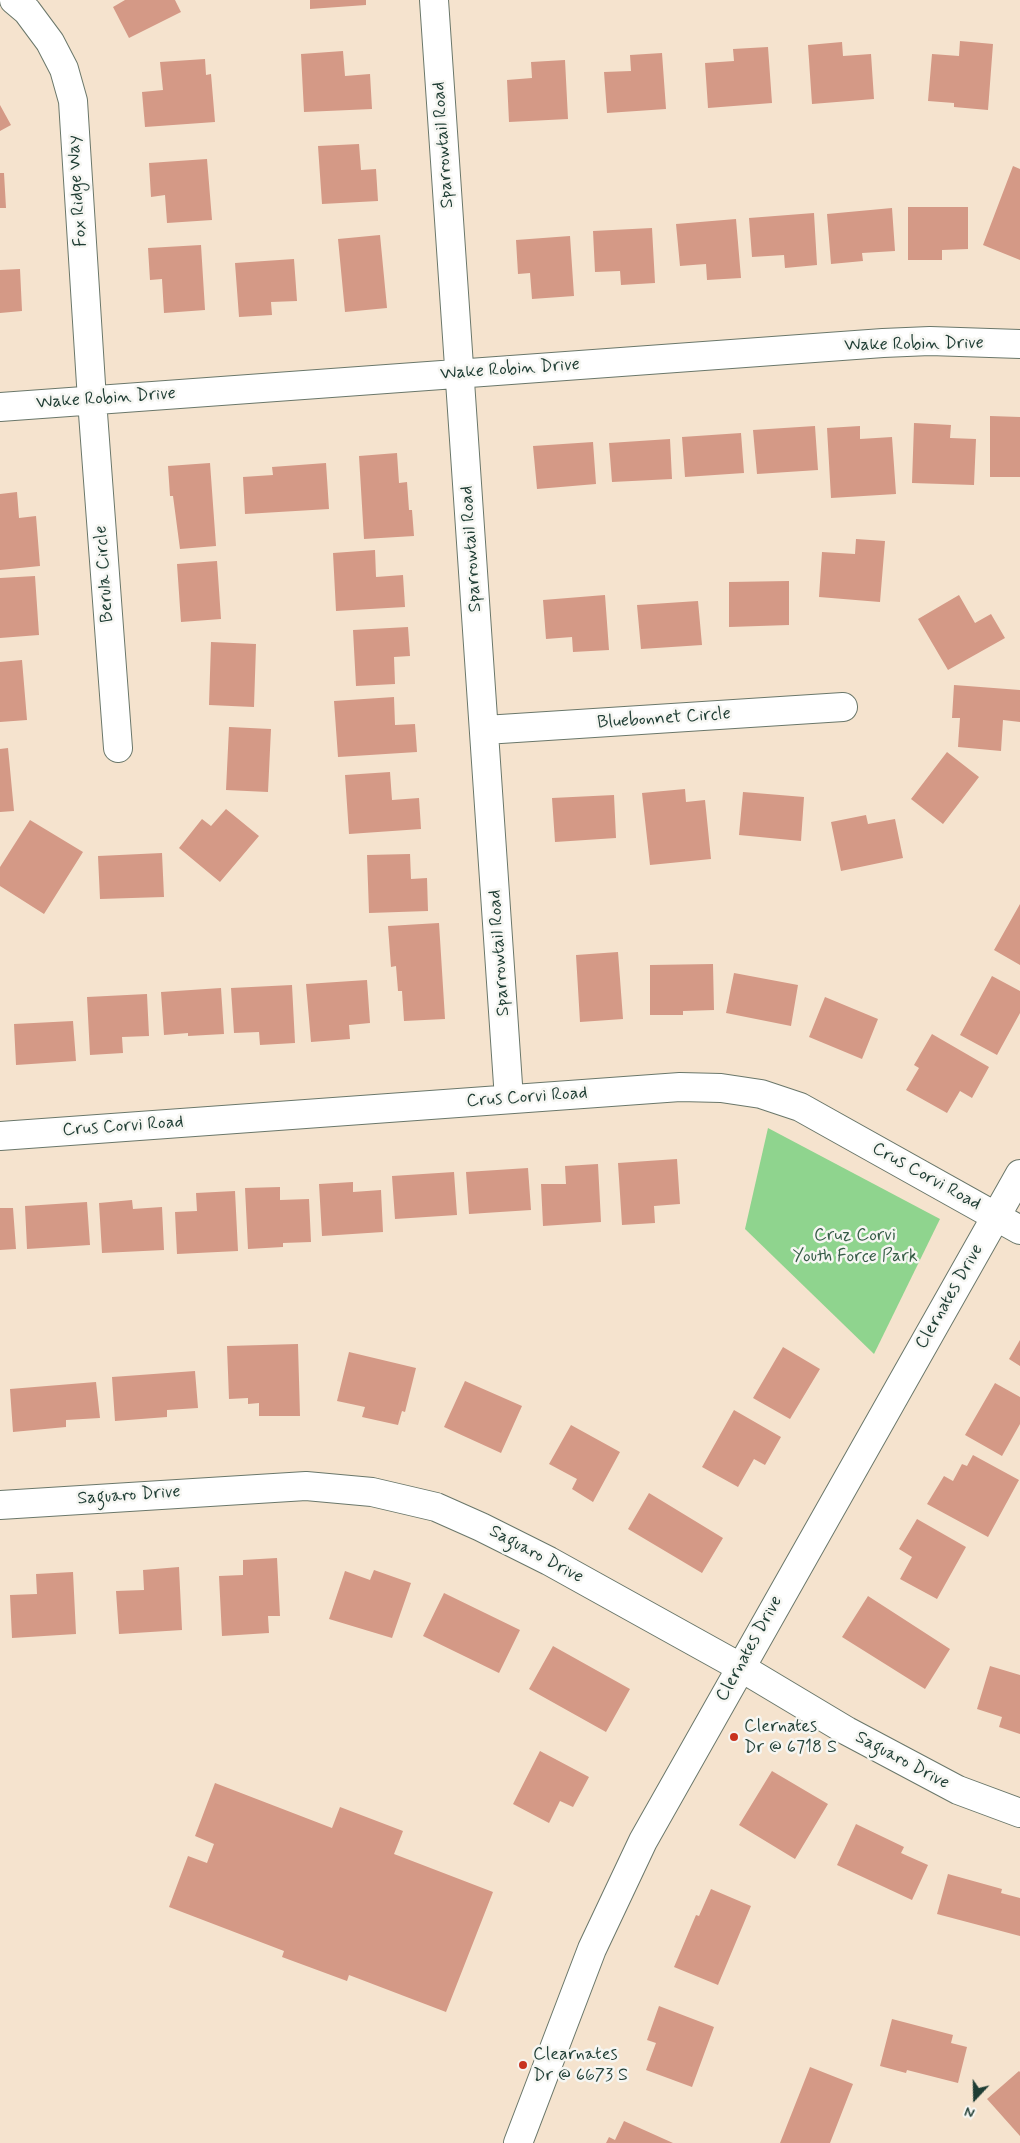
<!DOCTYPE html>
<style>
body{margin:0}
#map{position:relative;width:1020px;height:2143px;overflow:hidden;background:#f5e3ce;font-family:Mynerve,sans-serif}
canvas{display:block}
.north{position:absolute;left:950px;top:2073px;width:50px;height:50px;-webkit-text-stroke:4px #f6f6f2;paint-order:stroke;rotate:201deg;font-size:14px;font-weight:700;line-height:20px;text-align:center;color:#1f3d34}
.north::after{content:'';display:block;margin:auto;width:18px;height:22px;background:#1f3d34;clip-path:polygon(50% 0,100% 100%,50% 72%,0 100%)}
</style>
<div id="map">
<canvas width="1020" height="2143"></canvas>
<div class="north">N</div>
</div>
<script>
const g = document.querySelector('canvas').getContext('2d');
g.lineJoin = 'round';
function fillPath(path, color) { g.fillStyle = color; g.fill(path, 'evenodd'); }
const toPath = rows => new Path2D(rows.map(r => 'M' + r).join(''));
function strokePath(path, color, width, dash) { g.strokeStyle = color; g.lineWidth = width; g.lineCap = dash ? 'butt' : 'round'; g.setLineDash(dash || []); g.stroke(path); }
function label(font, color, halo, rows, align = 'center') {
  g.font = font + ' Mynerve,sans-serif'; g.lineWidth = 5; g.setLineDash([]); g.textBaseline = 'middle'; g.strokeStyle = halo; g.fillStyle = color; for (const [text, x, y, turn = 0] of rows) {
    g.save(); g.translate(x, y); g.rotate((+turn || 0) * Math.PI / 180); g.textAlign = isNaN(turn) ? turn : align; if (halo) g.strokeText(text, 0, 0); g.fillText(text, 0, 0); g.restore();
  }
}
const green = toPath([
 [768,1128,940,1219,874,1354,745,1229]
]);
const building = toPath([
 [175,0,181,12,129,38,113,7,125,0],
 [310,0,366,0,366,5,310,9],
 [960,41,993,44,988,110,954,107,954,103,928,101,932,54,959,56],
 [842,42,843,56,871,54,874,99,812,104,808,45],
 [768,47,772,103,708,108,705,63,734,61,733,49],
 [343,51,345,76,370,74,372,109,304,112,301,54],
 [662,53,666,109,607,113,604,72,631,71,630,55],
 [205,59,206,75,211,74,215,122,145,127,142,92,163,90,160,62],
 [565,60,568,119,509,122,507,80,532,78,531,62],
 [0,105,11,125,0,131],
 [359,144,361,170,376,169,378,201,322,204,318,146],
 [207,159,212,220,167,223,165,195,151,197,149,163],
 [1013,166,1020,169,1020,260,983,245],
 [0,173,4,173,6,208,0,208],
 [908,207,968,207,968,249,942,250,942,260,908,260],
 [892,208,895,251,862,253,863,261,831,264,827,214],
 [814,213,817,265,785,268,784,255,752,257,749,218],
 [736,219,741,278,707,280,706,264,680,266,676,224],
 [652,228,655,283,621,285,620,271,595,272,593,231],
 [380,235,387,308,345,312,338,239],
 [570,236,574,296,532,299,530,273,518,274,516,240],
 [201,245,205,310,164,313,162,279,150,280,148,248],
 [294,259,297,301,271,302,272,315,239,317,235,263],
 [20,269,22,311,0,313,0,270],
 [990,416,1020,417,1020,477,990,477],
 [914,423,951,425,950,438,976,439,974,485,912,483],
 [815,426,818,470,757,474,753,430],
 [860,426,860,439,892,437,896,494,831,498,827,428],
 [741,433,744,473,685,477,682,437],
 [670,439,672,479,612,482,609,443],
 [593,442,596,484,537,489,533,446],
 [397,453,399,483,407,482,409,510,412,510,414,536,364,539,359,456],
 [210,463,216,546,180,549,173,496,170,496,168,466],
 [326,463,329,509,245,514,243,477,273,475,272,467],
 [17,492,19,518,36,516,40,566,0,570,0,494],
 [856,539,885,541,880,602,819,597,822,552,855,554],
 [375,550,376,577,403,575,405,607,336,611,333,553],
 [217,561,221,619,181,622,177,564],
 [35,576,39,635,0,638,0,578],
 [789,581,789,625,729,627,729,582],
 [605,595,609,650,573,652,572,637,546,639,543,600],
 [959,595,975,623,991,614,1005,638,948,670,918,619],
 [698,601,702,645,641,649,637,605],
 [408,627,410,656,394,657,395,684,356,686,353,630],
 [211,642,256,644,254,707,209,705],
 [22,660,27,720,0,722,0,662],
 [954,685,1020,690,1020,722,1003,720,1001,751,958,747,960,718,952,718],
 [394,697,395,725,415,724,417,752,338,757,334,701],
 [229,727,271,729,268,792,226,790],
 [8,748,14,811,0,812,0,749],
 [947,752,979,777,943,824,911,799],
 [390,772,392,800,419,798,421,829,349,834,345,775],
 [685,789,686,802,705,800,711,859,650,865,642,793],
 [743,792,804,797,801,841,739,835],
 [614,795,616,838,555,842,552,798],
 [226,809,259,836,220,882,179,848,202,819,211,826],
 [866,815,868,824,895,819,903,858,841,871,831,822],
 [30,820,83,852,44,914,0,886,0,867],
 [162,853,164,897,100,899,98,856],
 [410,854,411,879,427,878,428,911,369,913,367,855],
 [1020,904,1020,965,994,950],
 [439,923,445,1019,404,1021,402,991,398,991,396,966,391,967,388,926],
 [618,952,623,1019,580,1022,576,955],
 [713,964,714,1010,683,1011,683,1015,650,1015,650,965],
 [734,973,798,985,791,1026,726,1013],
 [992,976,1020,991,1020,1013,997,1055,960,1035],
 [367,980,370,1023,349,1025,350,1039,311,1042,306,984],
 [292,985,295,1043,260,1045,259,1032,234,1033,231,988],
 [221,988,224,1034,188,1036,188,1033,164,1035,161,992],
 [147,994,149,1036,122,1037,123,1053,90,1055,87,997],
 [825,997,878,1019,862,1059,809,1037],
 [73,1021,76,1061,16,1065,14,1024],
 [932,1034,989,1067,972,1098,960,1091,947,1113,906,1090,919,1068,914,1065],
 [677,1159,680,1204,654,1206,655,1223,622,1225,618,1163],
 [598,1164,601,1222,543,1226,541,1184,566,1184,565,1166],
 [528,1168,531,1210,469,1214,466,1172],
 [454,1172,457,1215,395,1219,392,1176],
 [353,1182,353,1192,381,1190,383,1232,322,1236,319,1184],
 [280,1187,280,1200,309,1199,311,1242,283,1243,283,1247,248,1249,245,1188],
 [235,1191,238,1251,177,1254,175,1212,197,1211,196,1193],
 [132,1200,133,1209,162,1207,164,1250,102,1253,99,1203],
 [87,1202,90,1245,27,1249,25,1206],
 [0,1208,13,1208,16,1249,0,1250],
 [1020,1340,1020,1366,1009,1359],
 [298,1344,300,1416,259,1416,259,1403,248,1404,248,1398,229,1399,227,1346],
 [783,1347,820,1369,790,1419,753,1398],
 [349,1352,416,1368,405,1412,402,1411,398,1425,362,1417,365,1407,337,1401],
 [195,1371,198,1408,167,1410,167,1417,115,1421,112,1377],
 [465,1381,522,1406,501,1453,444,1427],
 [96,1382,100,1418,66,1420,66,1427,13,1432,10,1389],
 [995,1383,1020,1397,1020,1424,1002,1456,965,1435],
 [734,1410,781,1437,765,1465,754,1459,738,1487,702,1467],
 [571,1425,620,1452,593,1502,572,1489,577,1479,549,1464],
 [973,1455,1019,1480,988,1537,927,1504,944,1476,953,1481,962,1464,967,1466],
 [649,1493,723,1538,702,1573,628,1529],
 [917,1519,966,1547,937,1599,900,1579,912,1557,899,1549],
 [277,1558,280,1616,268,1616,269,1633,222,1636,219,1576,243,1575,243,1560],
 [179,1567,182,1630,119,1634,116,1591,144,1590,143,1570],
 [374,1570,411,1583,392,1638,329,1619,345,1571,370,1580],
 [73,1572,76,1634,12,1638,10,1595,37,1594,36,1574],
 [444,1593,520,1630,499,1673,423,1636],
 [868,1596,950,1649,925,1689,842,1637],
 [553,1646,630,1689,606,1732,529,1689],
 [990,1666,1020,1675,1020,1734,999,1727,1002,1717,977,1709],
 [540,1751,589,1777,573,1807,560,1801,549,1823,513,1804],
 [772,1771,828,1804,795,1859,739,1825],
 [215,1783,332,1828,340,1807,403,1831,394,1854,493,1892,446,2012,349,1975,347,1981,282,1957,284,1951,169,1907,188,1856,207,1863,214,1844,195,1836],
 [856,1824,904,1847,901,1853,928,1865,912,1900,837,1865],
 [948,1874,1002,1889,1001,1893,1020,1898,1020,1936,937,1914],
 [711,1889,751,1906,718,1985,674,1967,696,1915,699,1916],
 [659,2006,714,2027,692,2087,646,2070,656,2043,647,2040],
 [892,2019,953,2035,951,2043,967,2047,958,2083,907,2070,906,2073,880,2066],
 [810,2067,853,2084,830,2143,780,2143],
 [1019,2071,1020,2072,1020,2136,987,2099],
 [624,2121,673,2143,606,2143,609,2137,615,2140]
]);
const street = toPath([
 [14,0,27,11,50,42,64,69,73,101,92,400,118,748],
 [434,0,509,1099],
 [0,407,883,343,930,341,1020,344],
 [485,730,843,707],
 [0,1136,680,1087,721,1088,761,1094,800,1107,1020,1230],
 [0,1505,306,1486,372,1492,436,1507,481,1527,549,1561,740,1667,847,1731,958,1790,1020,1813],
 [518,2143,592,1949,643,1841,1020,1174]
]);
const markers = [
 [734,1737,5,"#c8321e"],
 [523,2065,5,"#c8321e"]
];
const streetNames = [
 ["Sparrowtail Road",444,145,-94],
 ["Fox Ridge Way",78,191,-94],
 ["Wake Robin Drive",914,345,-1],
 ["Wake Robin Drive",510,370,-4],
 ["Wake Robin Drive",106,399,-4],
 ["Sparrowtail Road",472,549,-94],
 ["Berula Circle",105,574,-94],
 ["Bluebonnet Circle",664,719,-4],
 ["Sparrowtail Road",500,953,-94],
 ["Crus Corvi Road",527,1098,-4],
 ["Crus Corvi Road",123,1127,-4],
 ["Crus Corvi Road",926,1177,29],
 ["Clernates Drive",950,1297,-60],
 ["Saguaro Drive",129,1496,-4],
 ["Saguaro Drive",536,1555,28],
 ["Clernates Drive",750,1649,-61],
 ["Saguaro Drive",902,1761,28]
];
const parkNames = [
 ["Cruz Corvi",855,1236],
 ["Youth Force Park",855,1257]
];
const poiNames = [
 ["Clernates",744,1727],
 ["Dr @ 6718 S",744,1748],
 ["Clearnates",533,2055],
 ["Dr @ 6673 S",533,2076]
];
fillPath(green, '#8fd48e');
fillPath(building, '#d49986');
strokePath(street, '#6a776a', 30);
strokePath(street, '#fff', 28);
for (const [x, y, r, color] of markers) { const dot = new Path2D(); dot.arc(x, y, r, 0, 2 * Math.PI); g.fillStyle = color; g.fill(dot); strokePath(dot, '#f6f6f2', 2); }
label('18px', '#1f3d34', '#f6f6f2', streetNames);
label('18px', '#355b46', '#f6f6f2', parkNames);
label('18px', '#1f3d34', '#f6f6f2', poiNames, 'left');
</script>
